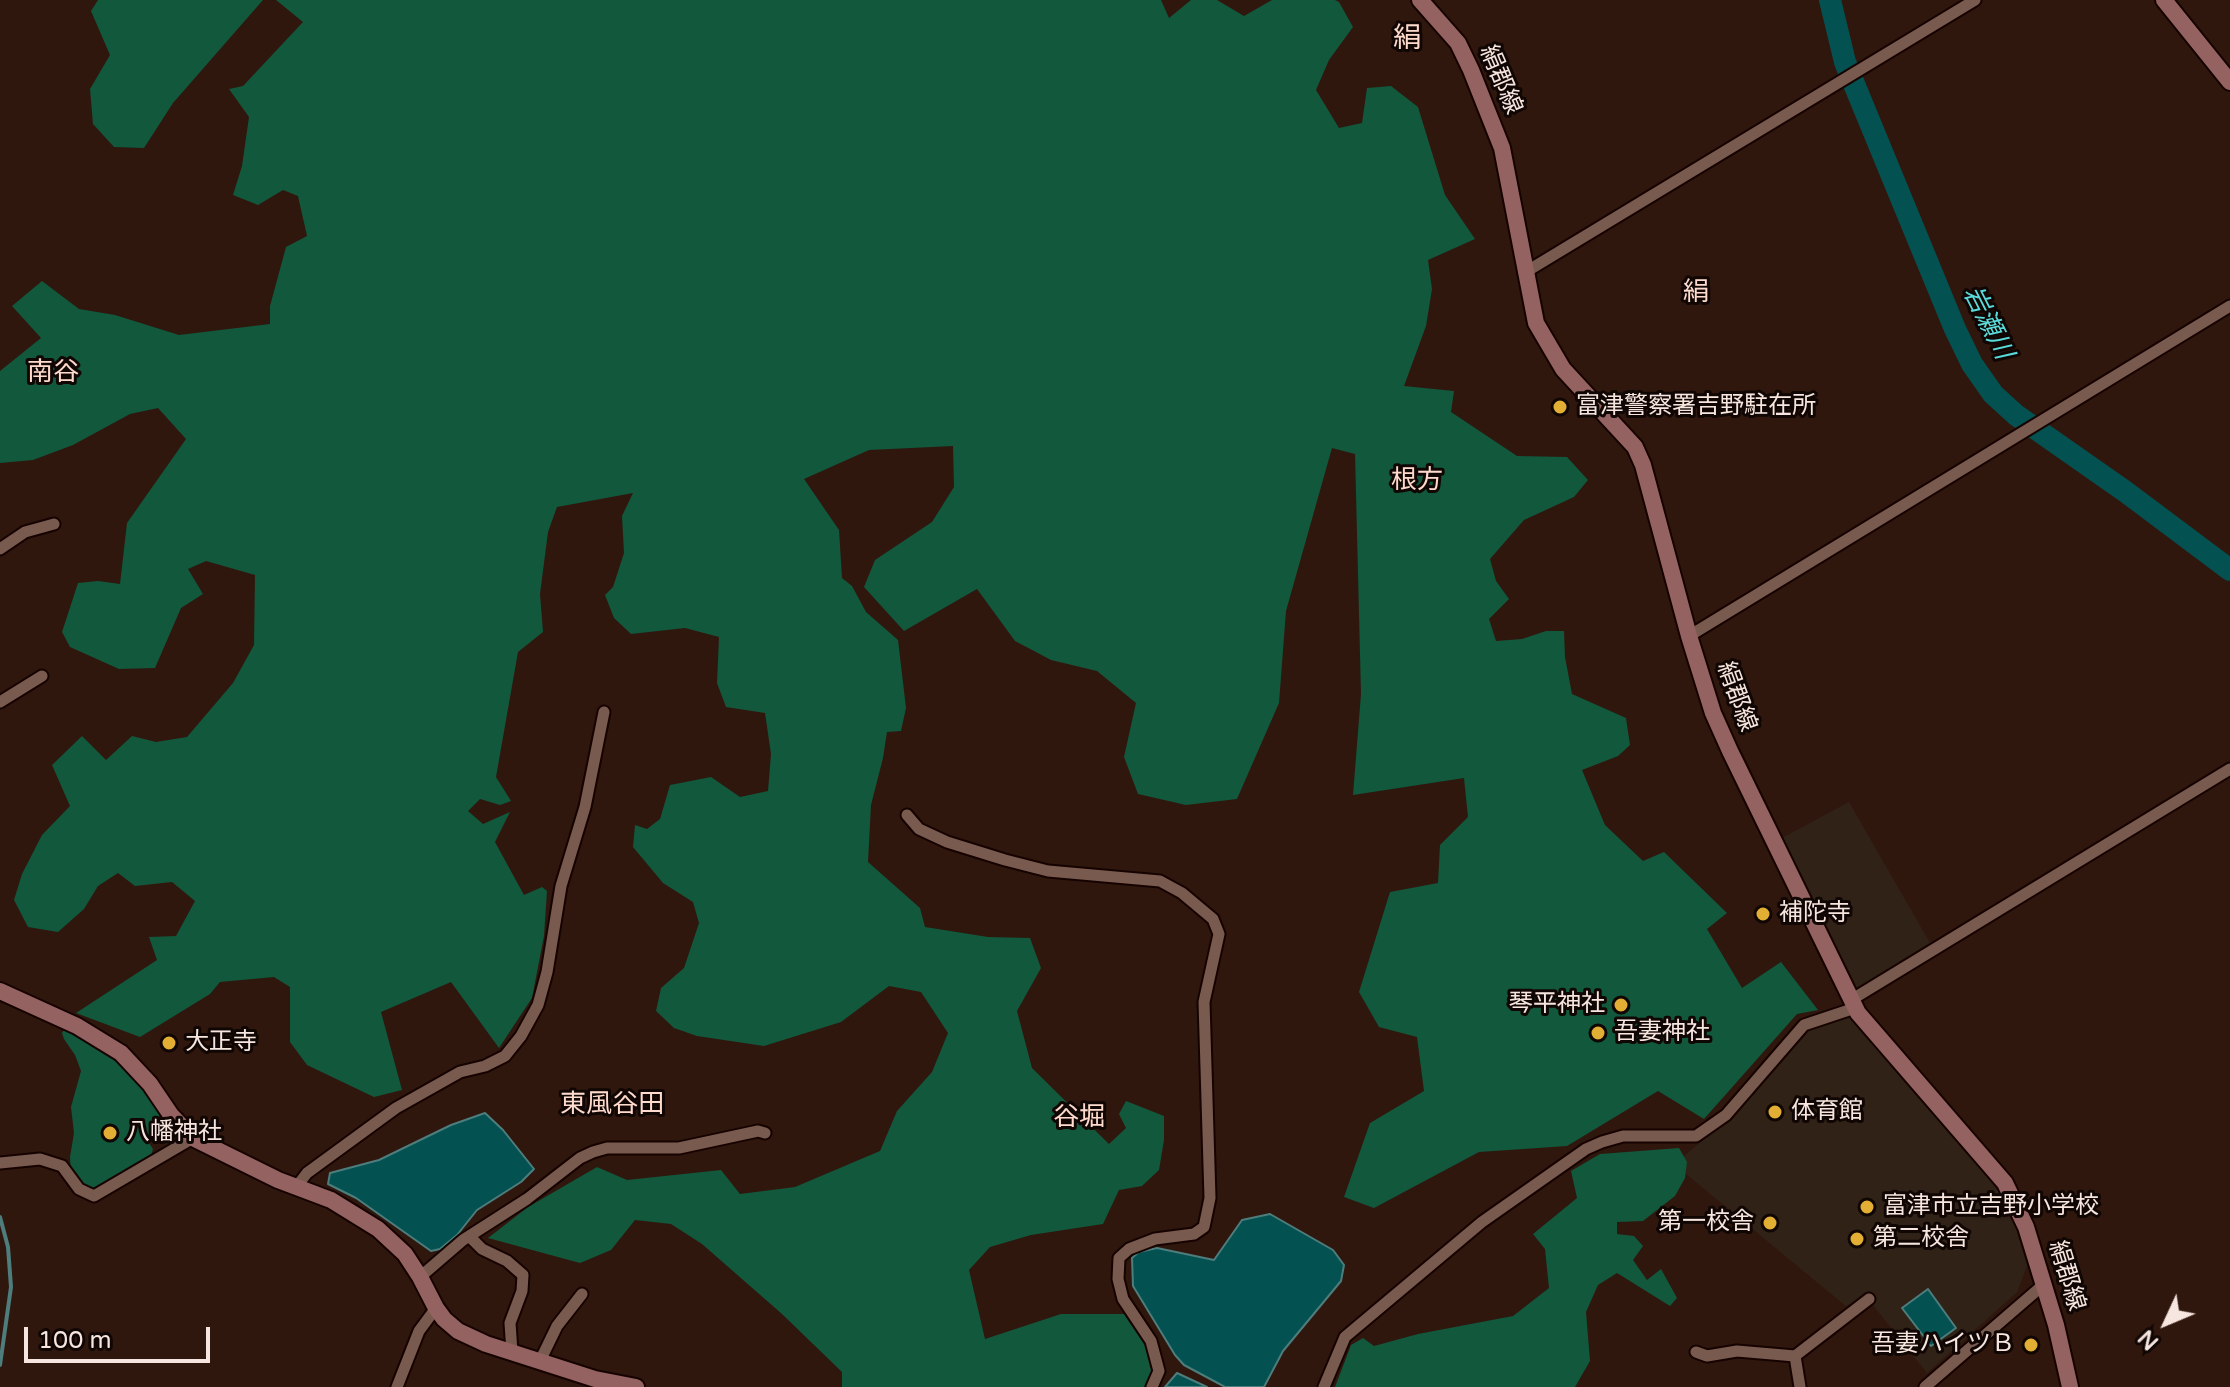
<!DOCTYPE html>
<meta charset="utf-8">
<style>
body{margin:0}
#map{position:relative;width:2230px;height:1387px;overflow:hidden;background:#30170e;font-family:"Varela Round",sans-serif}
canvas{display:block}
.north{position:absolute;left:2126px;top:1283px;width:80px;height:80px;-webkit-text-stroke:6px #100603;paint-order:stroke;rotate:226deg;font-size:22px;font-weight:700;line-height:32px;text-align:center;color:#f7e5df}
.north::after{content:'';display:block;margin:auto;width:28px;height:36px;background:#f7e5df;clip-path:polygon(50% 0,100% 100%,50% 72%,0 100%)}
.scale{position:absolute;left:24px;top:1327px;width:186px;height:36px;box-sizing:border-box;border:4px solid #f7e5df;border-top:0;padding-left:10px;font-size:24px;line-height:28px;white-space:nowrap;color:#f7e5df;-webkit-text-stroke:6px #100603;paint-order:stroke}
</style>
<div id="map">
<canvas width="2230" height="1387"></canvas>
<div class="north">N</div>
<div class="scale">100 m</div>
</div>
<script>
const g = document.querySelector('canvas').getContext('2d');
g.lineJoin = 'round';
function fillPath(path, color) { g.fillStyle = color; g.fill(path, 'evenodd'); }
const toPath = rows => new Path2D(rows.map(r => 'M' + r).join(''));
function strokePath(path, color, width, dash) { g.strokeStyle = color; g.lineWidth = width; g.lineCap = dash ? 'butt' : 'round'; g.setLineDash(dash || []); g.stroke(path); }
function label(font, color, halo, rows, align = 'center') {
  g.font = font + ' "Varela Round","Noto Sans JP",sans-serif'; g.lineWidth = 6; g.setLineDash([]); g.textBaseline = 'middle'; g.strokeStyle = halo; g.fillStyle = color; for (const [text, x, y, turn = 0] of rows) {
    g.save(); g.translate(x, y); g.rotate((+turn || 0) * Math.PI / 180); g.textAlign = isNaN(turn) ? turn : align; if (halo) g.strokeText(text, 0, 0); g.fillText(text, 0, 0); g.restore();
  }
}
const education = toPath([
 [1849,802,1930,943,1858,989,1853,989,1782,838],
 [1850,1017,1989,1171,2004,1195,2029,1261,2017,1292,1927,1373,1869,1300,1853,1312,1674,1164,1729,1119,1810,1027]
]);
const forest = toPath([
 [98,0,263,0,173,103,144,148,114,147,93,124,90,89,110,55,91,11],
 [276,0,1161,0,1169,18,1191,0,1217,0,1244,16,1272,0,1335,0,1339,2,1353,27,1329,60,1316,90,1339,128,1362,123,1367,88,1391,86,1418,107,1445,195,1475,239,1428,260,1432,289,1426,326,1404,386,1454,391,1451,412,1517,456,1567,457,1588,480,1574,497,1524,520,1490,559,1496,581,1509,599,1489,619,1496,641,1522,639,1546,631,1564,631,1565,657,1572,694,1626,718,1630,745,1618,756,1582,770,1605,825,1643,861,1664,852,1727,913,1707,929,1742,988,1781,962,1818,1010,1797,1014,1704,1119,1658,1091,1567,1146,1479,1152,1374,1208,1344,1197,1370,1123,1424,1091,1417,1037,1379,1027,1359,992,1390,892,1438,883,1440,845,1468,817,1464,778,1353,795,1361,694,1355,454,1332,448,1286,611,1279,703,1237,799,1186,805,1138,794,1124,757,1136,703,1097,671,1051,660,1015,641,977,589,904,631,864,587,875,560,932,522,954,487,953,446,869,450,804,479,839,530,842,578,852,586,866,612,898,640,906,708,901,731,887,732,883,758,871,805,868,862,920,908,925,927,988,937,1030,938,1041,968,1017,1011,1032,1068,1109,1144,1126,1128,1119,1114,1126,1101,1164,1116,1164,1140,1159,1170,1142,1186,1119,1190,1103,1224,1031,1235,990,1247,969,1270,985,1339,1061,1314,1124,1314,1157,1362,1144,1387,842,1387,842,1372,782,1314,702,1244,671,1224,635,1220,611,1250,580,1263,488,1238,528,1207,597,1167,627,1180,721,1170,740,1194,795,1187,880,1151,897,1111,932,1072,948,1033,921,992,889,986,841,1022,764,1046,697,1036,674,1028,656,1011,661,988,684,968,699,923,693,902,663,883,633,847,635,825,647,829,660,819,670,785,711,777,740,797,768,791,771,754,765,713,726,707,717,683,719,637,685,628,631,634,614,618,605,595,613,587,624,553,622,516,633,493,557,507,548,532,540,594,543,632,518,652,496,777,511,801,500,805,480,799,468,811,483,824,510,812,495,842,524,895,542,887,547,891,544,936,532,998,499,1048,451,982,381,1012,402,1090,374,1097,307,1065,290,1042,290,987,274,977,220,982,210,994,140,1037,76,1013,157,960,149,937,176,936,195,901,172,882,135,886,118,873,98,886,84,909,58,932,28,927,14,900,22,874,42,835,70,806,52,765,82,736,106,760,132,736,156,742,187,737,233,683,254,645,255,575,206,561,188,569,203,594,181,608,155,668,119,669,70,647,62,632,78,583,98,581,120,584,127,523,186,439,158,408,130,414,73,445,33,460,0,463,0,371,41,338,12,306,42,281,79,309,115,315,179,335,270,324,270,306,286,247,307,236,298,196,283,190,258,205,233,195,242,166,249,117,229,89,243,86,303,22],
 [65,1028,103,1049,147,1091,159,1107,160,1113,149,1143,153,1149,149,1162,97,1189,84,1187,71,1174,70,1157,74,1133,71,1107,81,1071,75,1055,64,1039,62,1033],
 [1679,1148,1687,1162,1685,1178,1675,1196,1643,1221,1617,1222,1617,1234,1634,1236,1643,1246,1633,1260,1647,1280,1661,1269,1677,1298,1670,1306,1617,1273,1598,1285,1586,1312,1590,1361,1575,1387,1335,1387,1351,1345,1363,1338,1374,1346,1418,1334,1513,1316,1549,1288,1545,1249,1533,1234,1577,1198,1571,1171,1600,1154]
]);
const water = toPath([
 [485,1113,503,1130,534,1169,521,1182,477,1210,457,1235,440,1249,431,1251,356,1198,328,1184,330,1173,379,1160,451,1125,485,1113],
 [1270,1214,1333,1250,1344,1265,1341,1281,1283,1351,1264,1387,1225,1387,1184,1365,1175,1355,1133,1286,1132,1258,1139,1252,1157,1248,1214,1260,1242,1220,1270,1214],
 [1928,1289,1956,1328,1931,1346,1902,1308,1928,1289],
 [1177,1373,1207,1387,1165,1387,1177,1373]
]);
const stream = toPath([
 [0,1217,8,1247,11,1287,0,1365]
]);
const river = toPath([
 [1830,0,1845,62,1955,329,1972,364,1993,394,2016,415,2126,492,2230,570]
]);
const street = toPath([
 [1524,273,1975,0],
 [0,549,25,532,54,524],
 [1689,636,2230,306],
 [0,702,42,676],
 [907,815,919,829,947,842,1005,860,1048,871,1160,881,1182,893,1213,919,1219,934,1204,1002,1210,1198,1204,1227,1194,1234,1155,1239,1129,1249,1119,1258,1118,1279,1123,1299,1151,1341,1159,1371,1152,1387],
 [1851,1000,2230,769],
 [0,1163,40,1159,62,1166,79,1189,94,1196,193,1138],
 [297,1186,307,1173,396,1108,460,1072,485,1066,505,1056,521,1036,538,1005,547,972,561,886,585,807,604,712],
 [469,1236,482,1249,507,1261,523,1275,522,1291,510,1323,512,1352],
 [420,1277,463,1240,527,1199,580,1158,593,1152,607,1148,679,1148,758,1131,765,1133],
 [1696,1352,1707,1356,1737,1351,1795,1356],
 [540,1361,557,1326,582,1294],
 [397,1387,419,1331,436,1308],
 [1324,1387,1345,1337,1482,1222,1586,1149,1602,1142,1623,1136,1696,1136,1726,1115,1804,1025,1855,1008],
 [1800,1387,1795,1356,1869,1299],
 [1925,1387,2042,1286]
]);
const secondary = toPath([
 [1420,0,1458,43,1471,70,1502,148,1536,323,1563,369,1635,447,1643,465,1689,636,1713,713,1730,751,1858,1013,2005,1183,2026,1227,2056,1325,2070,1387],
 [2164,0,2230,82],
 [0,991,77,1026,121,1053,150,1084,171,1115,193,1138,278,1180,331,1200,378,1229,405,1254,420,1277,436,1308,444,1319,458,1331,486,1344,595,1379,636,1387]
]);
const markers = [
 [1560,407,8,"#e2af34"],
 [1763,914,8,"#e2af34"],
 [1621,1005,8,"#e2af34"],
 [1598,1033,8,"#e2af34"],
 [169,1043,8,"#e2af34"],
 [1775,1112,8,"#e2af34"],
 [110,1133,8,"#e2af34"],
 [1867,1207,8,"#e2af34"],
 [1770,1223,8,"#e2af34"],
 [1857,1239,8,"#e2af34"],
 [2031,1345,8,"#e2af34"]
];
const streetNames = [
 ["絹郡線",1500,80,67],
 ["絹郡線",1736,697,70],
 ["絹郡線",2066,1276,73]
];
const poiNames = [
 ["富津警察署吉野駐在所",1576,407],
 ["補陀寺",1779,914],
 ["琴平神社",1605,1005,"right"],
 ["吾妻神社",1614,1033],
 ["大正寺",185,1043],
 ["体育館",1791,1112],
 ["八幡神社",126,1133],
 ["富津市立吉野小学校",1883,1207],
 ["第一校舎",1754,1223,"right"],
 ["第二校舎",1873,1239],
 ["吾妻ハイツＢ",2015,1345,"right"]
];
const neighbourhoodNames = [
 ["絹",1696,293],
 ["南谷",53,373],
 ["根方",1417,481],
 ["東風谷田",612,1105],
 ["谷堀",1079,1118]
];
const waterNames = [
 ["岩瀬川",1987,323,63]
];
const quarterNames = [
 ["絹",1407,40]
];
fillPath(education, '#312217');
fillPath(forest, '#11583c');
fillPath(water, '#045152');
strokePath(water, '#4d7d7c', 2);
strokePath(stream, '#4d7d7c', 4);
strokePath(river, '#045152', 22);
strokePath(street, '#160300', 15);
strokePath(secondary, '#160300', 20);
strokePath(street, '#795a4f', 11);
strokePath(secondary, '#946361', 16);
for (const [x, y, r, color] of markers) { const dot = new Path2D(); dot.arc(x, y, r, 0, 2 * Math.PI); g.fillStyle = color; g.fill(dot); strokePath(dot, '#100603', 3); }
label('24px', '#f7e5df', '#100603', streetNames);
label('24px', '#f7e5df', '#100603', poiNames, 'left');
label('26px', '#fedacd', '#100603', neighbourhoodNames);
label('italic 26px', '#59dadb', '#100603', waterNames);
label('28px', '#fedacd', '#100603', quarterNames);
</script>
